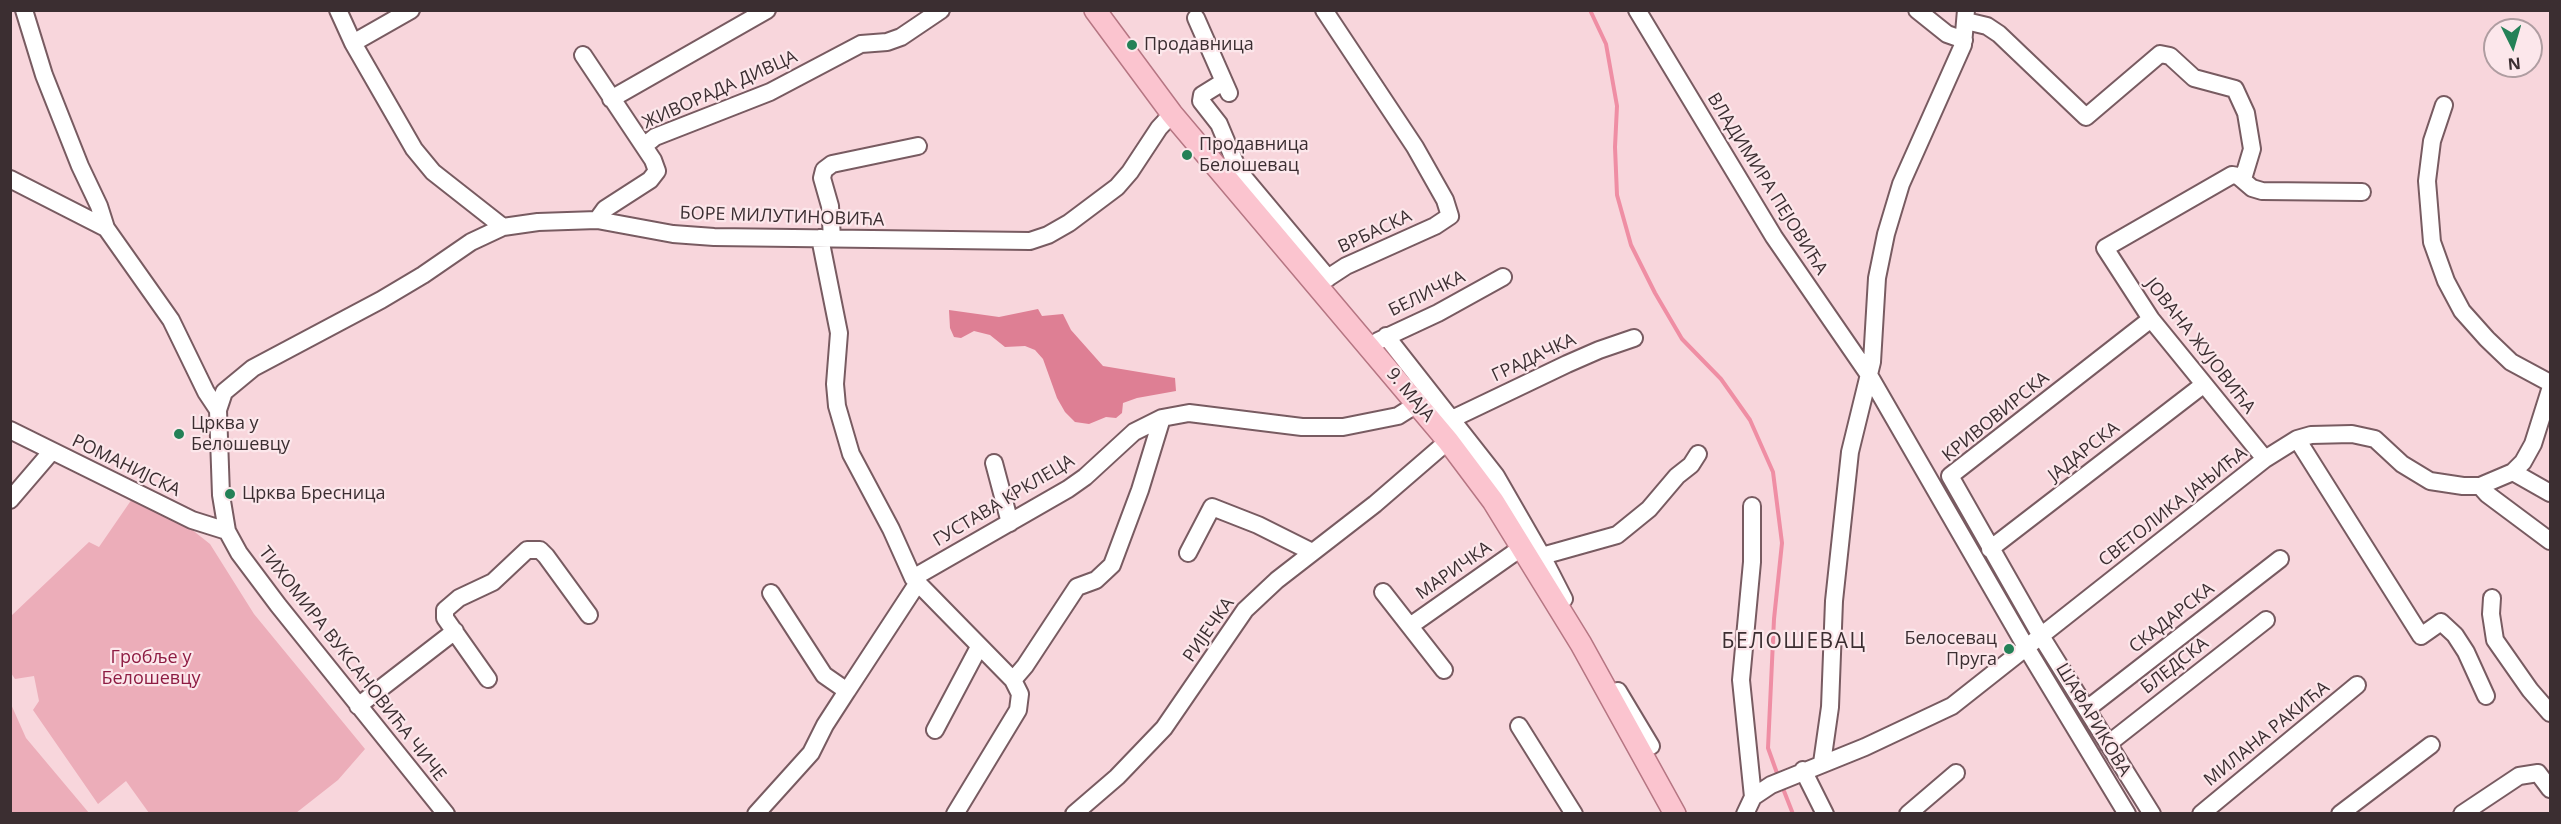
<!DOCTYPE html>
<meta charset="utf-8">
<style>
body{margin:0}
#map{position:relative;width:2561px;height:824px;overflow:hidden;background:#f8d6dc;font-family:"Open Sans",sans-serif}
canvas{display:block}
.frame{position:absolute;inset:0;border:12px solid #3b2e31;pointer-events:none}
.north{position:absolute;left:2483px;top:18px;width:60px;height:60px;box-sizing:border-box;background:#fce7eb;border:2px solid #af9da1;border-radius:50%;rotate:175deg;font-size:16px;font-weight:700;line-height:24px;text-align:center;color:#3b2e31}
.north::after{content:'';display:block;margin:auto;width:21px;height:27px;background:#248157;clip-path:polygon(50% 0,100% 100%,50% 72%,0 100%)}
</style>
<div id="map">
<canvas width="2561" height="824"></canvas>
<div class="frame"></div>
<div class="north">N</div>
</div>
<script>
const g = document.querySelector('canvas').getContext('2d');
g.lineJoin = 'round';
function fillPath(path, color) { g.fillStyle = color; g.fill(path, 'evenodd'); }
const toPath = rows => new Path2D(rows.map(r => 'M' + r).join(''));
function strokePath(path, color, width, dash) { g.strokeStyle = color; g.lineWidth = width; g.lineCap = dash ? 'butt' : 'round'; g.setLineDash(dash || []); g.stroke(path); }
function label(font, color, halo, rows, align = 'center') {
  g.font = font + ' "Open Sans",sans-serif'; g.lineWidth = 4.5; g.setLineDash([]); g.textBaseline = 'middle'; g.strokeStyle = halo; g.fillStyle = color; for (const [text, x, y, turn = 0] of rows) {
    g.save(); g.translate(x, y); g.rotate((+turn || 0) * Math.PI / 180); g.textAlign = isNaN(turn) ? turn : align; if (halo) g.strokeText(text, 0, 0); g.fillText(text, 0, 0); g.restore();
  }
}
const green = toPath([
 [132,499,181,521,210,544,254,614,365,749,338,780,296,813,149,813,126,781,98,804,33,710,39,701,34,676,15,679,11,673,11,616,89,542,99,547],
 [10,702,26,738,89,813,11,813]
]);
const forest = toPath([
 [1038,309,1042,316,1063,314,1071,330,1103,366,1175,378,1176,391,1137,398,1123,403,1122,413,1116,418,1106,417,1089,424,1075,422,1065,412,1057,398,1043,359,1035,350,1025,346,1005,347,990,335,974,331,961,338,954,337,950,328,949,310,999,317]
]);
const stream = toPath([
 [1590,10,1606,44,1617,106,1615,147,1617,195,1631,245,1655,293,1682,339,1721,379,1750,420,1773,472,1782,543,1774,619,1768,748,1778,776],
 [1782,786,1793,814]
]);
const minor = toPath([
 [24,10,44,75,80,166,99,206,106,228,171,320,206,392,218,410,221,495,227,531,239,553,278,605,446,814],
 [338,10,353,43,414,149,433,172,503,227],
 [1637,10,1774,237,1869,375,2026,647,2127,814],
 [1917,10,1947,34,1964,40],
 [1196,18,1229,93],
 [1966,21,1987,26,1999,34,2086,117,2160,54,2170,56,2194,78,2235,89,2246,113,2252,149,2243,179],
 [353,43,411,10],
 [583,55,653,160,657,171,650,180,605,209,597,220],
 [1223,82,1202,95,1201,101,1219,124,1237,167,1246,180,1328,278],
 [611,99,767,10],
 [2444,105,2432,141,2427,181,2432,242,2446,281,2462,311,2487,339,2511,362,2550,383],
 [644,146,655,137,770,92,861,44,887,42,901,37,941,10],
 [10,179,106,228],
 [820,238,839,333,835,384,837,406,851,454,891,529,913,578,1013,680,1020,694,1018,710,955,814],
 [832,238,830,206,822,178,824,170,832,164,918,146],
 [1317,285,1346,266,1435,226,1450,216,1445,200,1415,147,1324,10],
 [2151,319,1950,476,2041,636,2152,814],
 [1386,336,1496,476,1495,486],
 [1378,341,1438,313,1503,277],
 [218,410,224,392,253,368,381,300,423,275,471,242,503,227,538,222,597,220,673,234,714,237,1030,241,1048,235,1069,223,1117,187,1130,172,1159,128,1172,114],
 [1452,419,1567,364,1599,350,1634,338],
 [10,430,192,520,227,531],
 [2297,439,2421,636,2441,622,2455,635,2466,652,2486,696],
 [2265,459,2151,319,2105,248,2232,175,2238,176,2252,188,2262,191,2362,192],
 [994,463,1010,523],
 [2513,472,2550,493],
 [1496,476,1542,556,1564,599],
 [2480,486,2487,494,2550,541],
 [10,500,52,451],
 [1752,506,1752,562,1741,680,1753,797],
 [1990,549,2203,385],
 [1188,553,1212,507,1258,525,1312,552],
 [1542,556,1617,535,1649,509,1677,476,1691,465,1698,454],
 [913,578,1068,489,1085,477,1134,432,1162,418,1189,413,1302,427,1343,427,1398,416,1417,404],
 [1383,592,1444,670],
 [771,593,824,675,847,691,917,584],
 [2492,598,2491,614,2495,640,2530,690,2550,713],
 [1410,626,1521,548],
 [488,679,445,618,445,610,459,598,493,582,527,550,540,550,546,556,589,615],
 [1013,680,1025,666,1077,587,1096,580,1112,565,1140,490,1162,418],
 [1618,691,1651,746],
 [358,706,455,631],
 [2087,709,2280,559],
 [1519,726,1574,814],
 [935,730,979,647],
 [2108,744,2266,620],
 [1822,763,1830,707,1834,601,1850,452,1872,362,1877,278,1886,234,1901,184,1963,45,1966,10],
 [1803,770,1825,814],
 [756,814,811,753,825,725,847,691],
 [1074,814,1117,777,1164,728,1245,610,1277,580,1375,504,1448,441],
 [1745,814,1753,797,1771,785,1865,747,1952,706,2265,459,2297,439,2311,435,2352,434,2375,439,2402,464,2430,481,2463,486,2480,486,2513,472,2523,462,2533,444,2550,390],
 [1908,814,1956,773],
 [2201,814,2357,685],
 [2340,814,2431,745],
 [2462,814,2519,776,2538,773,2550,789]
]);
const major = toPath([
 [1095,10,1172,114,1448,441,1493,501,1581,644,1675,814]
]);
const markers = [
 [1132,45,6,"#248157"],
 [1187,155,6,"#248157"],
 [179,434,6,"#248157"],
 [230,494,6,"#248157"],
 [2009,649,6,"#248157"]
];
const poiNames = [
 ["Продавница",1144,45],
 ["Продавница",1199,145],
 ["Белошевац",1199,166],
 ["Црква у",191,424],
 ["Белошевцу",191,445],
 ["Црква Бресница",242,494],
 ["Белосевац",1997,639,"right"],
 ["Пруга",1997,660,"right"]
];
const streetNames = [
 ["ЖИВОРАДА ДИВЦА",720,90,-24],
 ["ВЛАДИМИРА ПЕЈОВИЋА",1767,184,58],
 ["БОРЕ МИЛУТИНОВИЋА",782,217,2],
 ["ВРБАСКА",1375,232,-25],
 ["БЕЛИЧКА",1427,294,-26],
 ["ЈОВАНА ЖУЈОВИЋА",2200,346,52],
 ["ГРАДАЧКА",1534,358,-25],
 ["9. МАЈА",1410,395,50],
 ["КРИВОВИРСКА",1996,417,-39],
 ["ЈАДАРСКА",2084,452,-38],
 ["РОМАНИЈСКА",126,466,26],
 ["ГУСТАВА КРКЛЕЦА",1004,501,-31],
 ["СВЕТОЛИКА ЈАЊИЋА",2173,507,-38],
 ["МАРИЧКА",1454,571,-35],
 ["СКАДАРСКА",2172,618,-38],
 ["РИЈЕЧКА",1209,630,-55],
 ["ТИХОМИРА ВУКСАНОВИЋА ЧИЧЕ",352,664,52],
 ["БЛЕДСКА",2175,666,-38],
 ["ШАФАРИКОВА",2093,720,59],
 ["МИЛАНА РАКИЋА",2267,734,-39]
];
const parkNames = [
 ["Гробље у",151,658],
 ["Белошевцу",151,679]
];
const quarterNames = [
 ["БЕЛОШЕВАЦ",1794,642]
];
fillPath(green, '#ecadb9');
fillPath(forest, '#de7f94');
strokePath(stream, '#ef8ea4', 4);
strokePath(minor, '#785b61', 20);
strokePath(major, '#b67683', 24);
strokePath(minor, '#fff', 16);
strokePath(major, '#fbc4cf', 21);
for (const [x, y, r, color] of markers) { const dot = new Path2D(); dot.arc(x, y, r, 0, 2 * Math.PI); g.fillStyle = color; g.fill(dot); strokePath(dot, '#fce7eb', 2); }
label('18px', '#3b2e31', '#fce7eb', poiNames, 'left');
label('18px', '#3b2e31', '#fce7eb', streetNames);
label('18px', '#8e1c43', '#fce7eb', parkNames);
g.letterSpacing = '1.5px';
label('21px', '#3b2e31', '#fce7eb', quarterNames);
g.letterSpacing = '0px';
</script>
